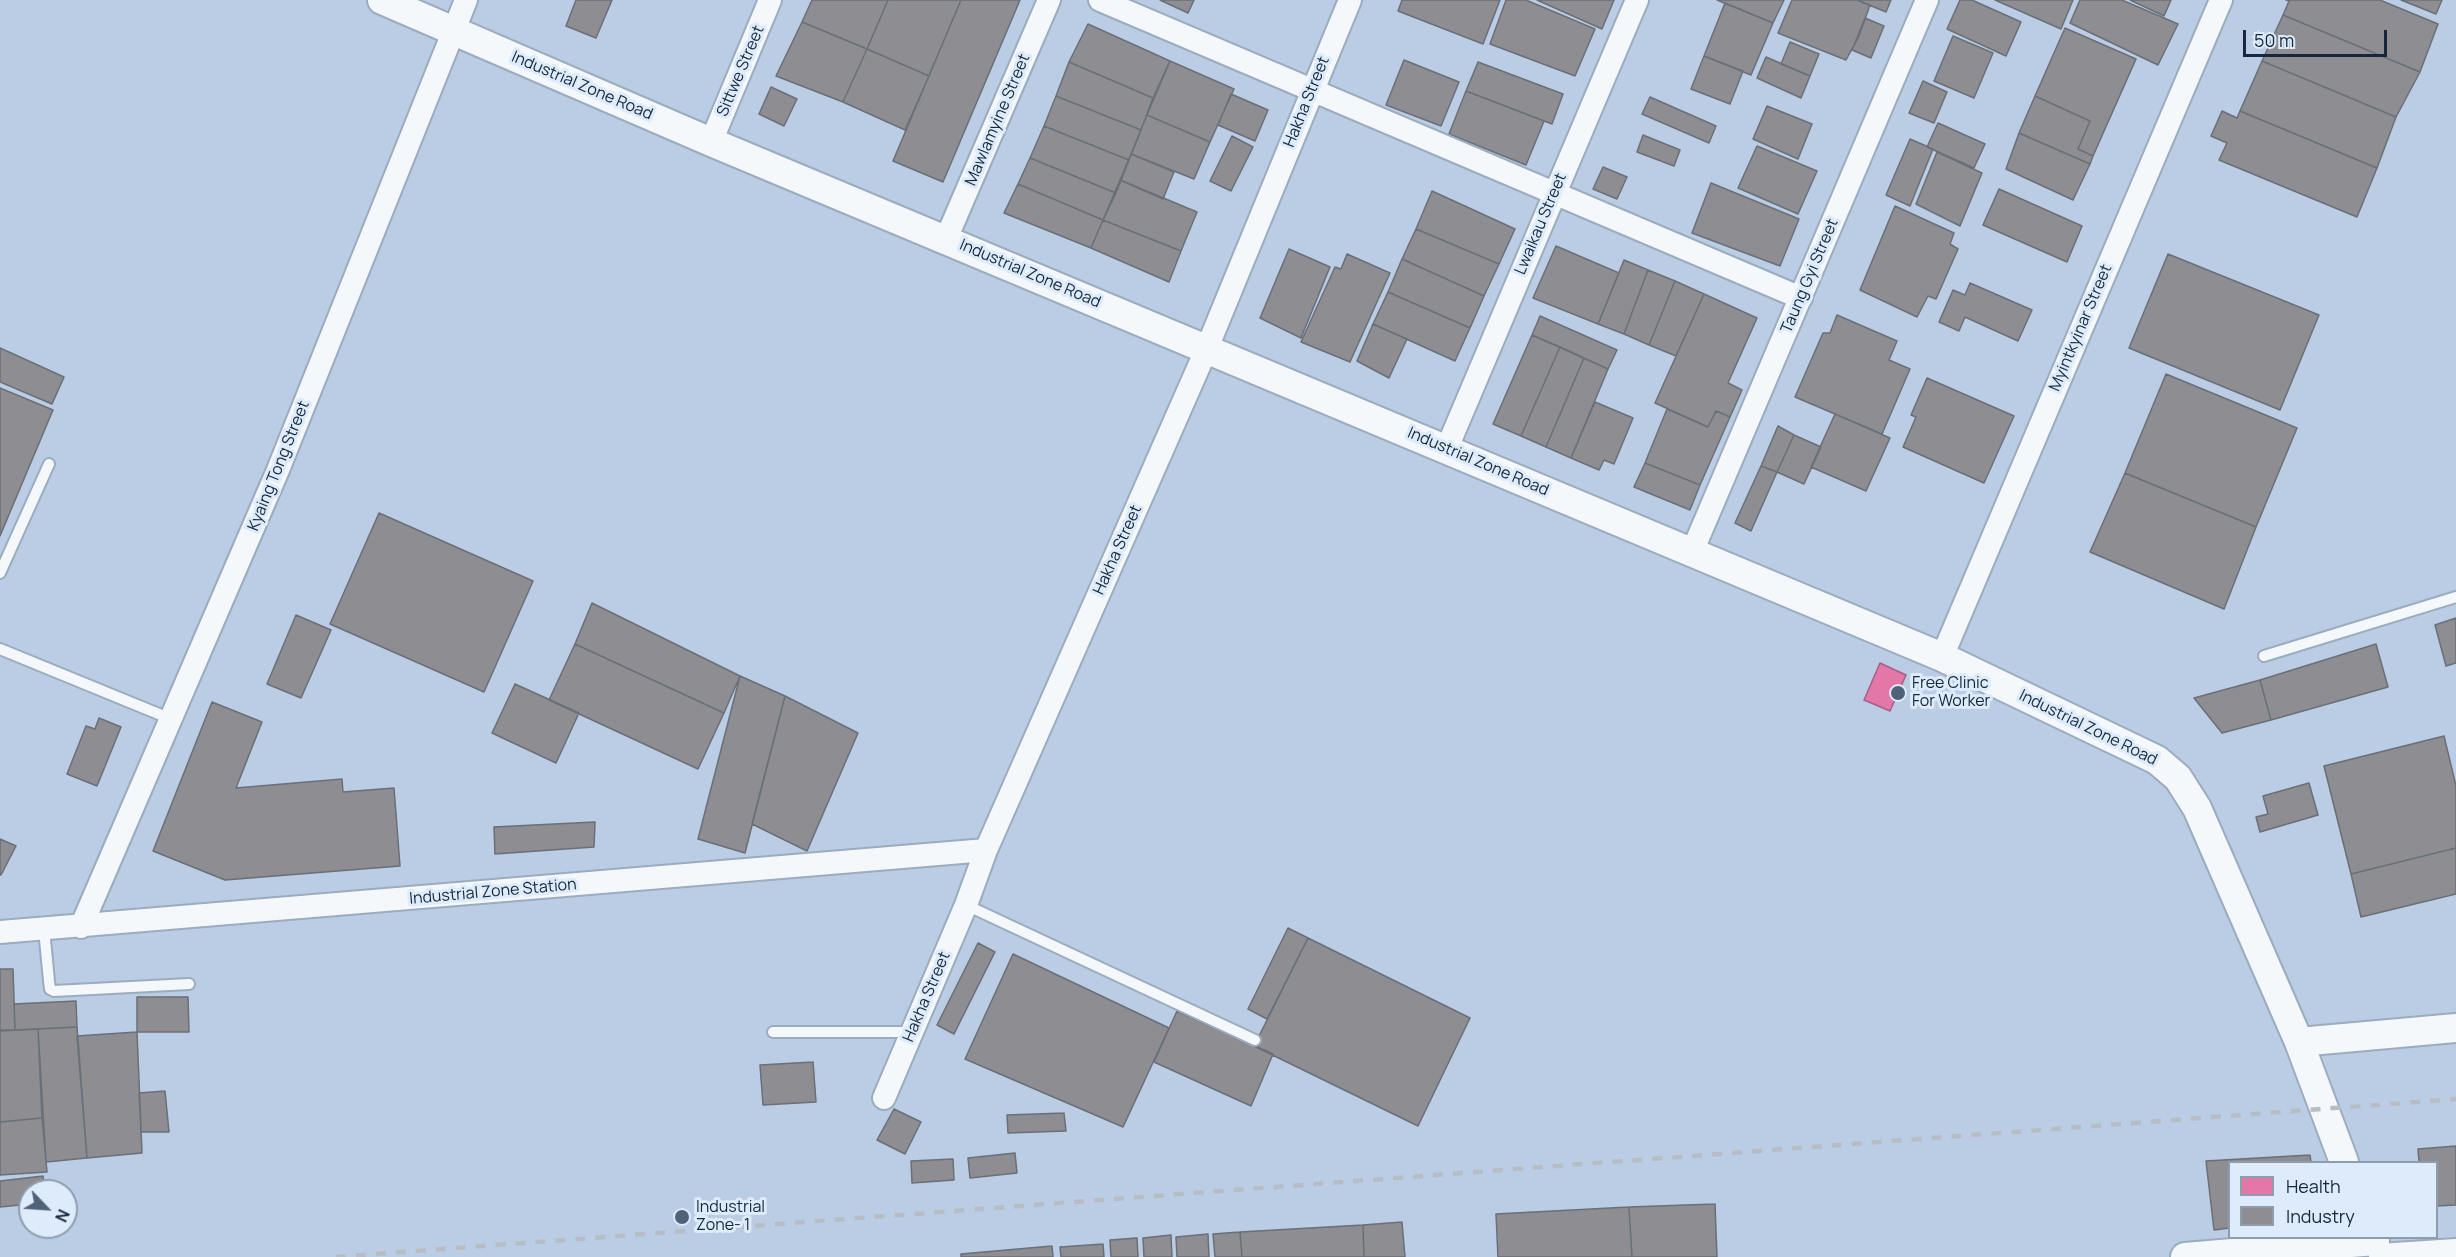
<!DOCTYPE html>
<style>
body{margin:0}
#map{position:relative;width:2456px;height:1257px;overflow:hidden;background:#bacde4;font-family:Manrope,sans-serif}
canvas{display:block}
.legend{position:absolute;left:2228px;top:1161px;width:210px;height:78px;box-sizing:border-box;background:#ddebfa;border:2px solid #8e9dae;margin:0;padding:8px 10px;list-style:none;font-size:18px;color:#17283c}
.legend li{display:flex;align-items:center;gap:12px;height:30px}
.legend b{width:30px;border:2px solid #8e9dae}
.north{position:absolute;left:18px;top:1179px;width:60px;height:60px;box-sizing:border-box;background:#ddebfa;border:2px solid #8e9dae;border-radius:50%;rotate:115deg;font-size:16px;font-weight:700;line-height:24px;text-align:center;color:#17283c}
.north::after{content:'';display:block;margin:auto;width:21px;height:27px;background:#506277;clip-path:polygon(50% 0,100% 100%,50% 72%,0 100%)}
.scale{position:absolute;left:2243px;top:30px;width:144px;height:27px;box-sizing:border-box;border:3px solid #17283c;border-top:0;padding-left:8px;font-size:18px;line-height:21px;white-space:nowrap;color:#17283c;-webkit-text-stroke:4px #ddebfa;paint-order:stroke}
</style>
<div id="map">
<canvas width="2456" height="1257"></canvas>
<ul class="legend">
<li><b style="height:16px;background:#e377a8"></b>Health</li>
<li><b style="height:16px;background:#8d8d92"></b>Industry</li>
</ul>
<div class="north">N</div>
<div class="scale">50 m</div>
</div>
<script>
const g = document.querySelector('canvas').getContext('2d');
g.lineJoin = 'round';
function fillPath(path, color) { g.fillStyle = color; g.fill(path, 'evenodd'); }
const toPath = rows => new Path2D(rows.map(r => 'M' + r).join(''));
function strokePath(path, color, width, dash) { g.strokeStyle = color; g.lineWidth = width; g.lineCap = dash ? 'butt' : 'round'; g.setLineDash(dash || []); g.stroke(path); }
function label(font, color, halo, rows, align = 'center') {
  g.font = font + ' Manrope,sans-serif'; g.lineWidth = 6; g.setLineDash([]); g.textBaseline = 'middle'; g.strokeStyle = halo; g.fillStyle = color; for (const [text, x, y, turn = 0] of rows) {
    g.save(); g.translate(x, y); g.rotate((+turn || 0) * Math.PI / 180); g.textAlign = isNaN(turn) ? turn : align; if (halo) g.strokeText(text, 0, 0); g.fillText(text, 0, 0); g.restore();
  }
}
const health = toPath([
 [1880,663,1906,675,1890,711,1864,700,1880,663]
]);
const industry = toPath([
 [576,0,612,0,596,38,566,26,576,0],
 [812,0,888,0,867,49,802,22,812,0],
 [888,0,961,0,929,76,867,49,888,0],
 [961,0,1020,0,943,182,893,161,961,0],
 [1160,0,1194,0,1188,13,1160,0],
 [1402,0,1500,0,1483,44,1398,11,1402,0],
 [1506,0,1526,0,1595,29,1575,76,1490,44,1506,0],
 [1537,0,1614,0,1602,29,1537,0],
 [1717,0,1784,0,1773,23,1717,0],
 [1792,0,1857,0,1870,5,1859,36,1846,60,1778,33,1792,0],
 [1857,0,1891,0,1886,12,1857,0],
 [1960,0,1972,0,2021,22,2006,56,1947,29,1960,0],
 [1995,0,2073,0,2061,29,1995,0],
 [2080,0,2122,0,2178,24,2158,65,2070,23,2080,0],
 [2130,0,2171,0,2164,16,2130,0],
 [2286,0,2380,0,2438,24,2420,72,2283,15,2289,1,2286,0],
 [2401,0,2442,0,2436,14,2401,0],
 [1725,3,1773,23,1751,75,1704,56,1725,3],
 [2283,15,2420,72,2396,117,2262,61,2283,15],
 [1865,18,1884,26,1871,58,1852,50,1865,18],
 [802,22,867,49,843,102,776,76,802,22],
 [1088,24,1170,61,1153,98,1069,62,1088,24],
 [2065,28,2136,59,2093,156,2078,149,2090,121,2035,96,2065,28],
 [1953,36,1993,53,1974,98,1934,81,1953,36],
 [1790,42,1819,54,1810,76,1781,64,1790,42],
 [867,49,929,76,905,130,843,102,867,49],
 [1704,56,1743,71,1730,104,1691,89,1704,56],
 [1766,57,1810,76,1801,98,1757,78,1766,57],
 [1404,60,1459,82,1441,126,1386,105,1404,60],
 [1170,61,1234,89,1210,142,1147,115,1170,61],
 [2262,61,2396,117,2377,168,2240,111,2262,61],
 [1069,62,1153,98,1141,130,1056,96,1069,62],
 [1478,62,1563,94,1552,124,1466,91,1478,62],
 [1923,81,1947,92,1934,123,1909,113,1923,81],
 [771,87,797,99,784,126,759,114,771,87],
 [1466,91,1544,121,1526,165,1449,134,1466,91],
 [1231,94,1268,110,1255,141,1218,125,1231,94],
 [1056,96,1141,130,1129,160,1044,126,1056,96],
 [2035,96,2090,121,2078,149,2093,156,2090,164,2019,133,2035,96],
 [1650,97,1716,126,1709,143,1642,114,1650,97],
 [1767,106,1812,124,1798,159,1753,139,1767,106],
 [2222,111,2237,118,2240,111,2377,168,2357,217,2219,160,2227,143,2211,136,2222,111],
 [1147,115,1210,142,1194,179,1131,154,1147,115],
 [1938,123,1985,144,1974,168,1927,147,1938,123],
 [1044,126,1129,160,1116,193,1030,158,1044,126],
 [2019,133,2090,164,2073,200,2006,169,2019,133],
 [1643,135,1680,150,1674,166,1637,152,1643,135],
 [1232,136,1253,147,1231,191,1210,181,1232,136],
 [1910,139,1933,149,1910,206,1886,195,1910,139],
 [1757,146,1817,171,1798,214,1738,188,1757,146],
 [1937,152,1982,173,1960,226,1916,204,1937,152],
 [1131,154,1174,172,1163,199,1120,180,1131,154],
 [1030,158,1116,193,1103,220,1018,184,1030,158],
 [1603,167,1627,177,1617,199,1593,189,1603,167],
 [1120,180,1197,212,1181,251,1103,220,1120,180],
 [1711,183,1799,219,1780,266,1692,233,1711,183],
 [1018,184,1103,220,1091,248,1004,213,1018,184],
 [1999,189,2082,226,2067,262,1983,225,1999,189],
 [1432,191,1515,229,1499,264,1416,229,1432,191],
 [1895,206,1954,233,1950,244,1958,249,1936,299,1928,296,1917,317,1860,290,1895,206],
 [1103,220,1181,251,1169,282,1091,248,1103,220],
 [1416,229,1499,264,1484,296,1402,259,1416,229],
 [1556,246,1619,273,1598,324,1533,298,1556,246],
 [1289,249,1330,267,1301,338,1260,318,1289,249],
 [1347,254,1390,273,1350,362,1301,342,1335,267,1341,269,1347,254],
 [2168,254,2319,315,2280,410,2129,348,2168,254],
 [1402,259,1484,296,1470,328,1388,292,1402,259],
 [1624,260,1648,270,1624,334,1598,324,1624,260],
 [1648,270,1675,281,1649,345,1624,334,1648,270],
 [1675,281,1704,294,1676,356,1649,345,1675,281],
 [1970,283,2032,310,2018,341,1965,317,1959,331,1939,322,1953,290,1965,295,1970,283],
 [1388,292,1470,328,1455,361,1373,324,1388,292],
 [1704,294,1757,318,1728,383,1742,390,1730,417,1716,411,1708,427,1655,403,1704,294],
 [1837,315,1897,341,1889,360,1910,369,1882,434,1795,397,1823,333,1830,333,1837,315],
 [1540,316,1617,350,1608,369,1532,335,1540,316],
 [1373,324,1407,339,1389,378,1357,361,1373,324],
 [1532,335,1560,347,1521,436,1493,424,1532,335],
 [1560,347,1584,358,1546,447,1521,436,1560,347],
 [0,348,64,377,52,404,0,382,0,348],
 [1584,358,1608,369,1571,458,1546,447,1584,358],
 [2166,374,2297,428,2256,527,2125,473,2166,374],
 [1927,378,2014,416,1984,483,1903,447,1916,417,1911,415,1927,378],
 [0,388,53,410,0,536,0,388],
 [1595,402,1633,418,1614,464,1604,460,1599,470,1571,458,1595,402],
 [1667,409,1708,427,1716,411,1730,417,1700,485,1645,463,1667,409],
 [1835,414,1890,438,1866,491,1811,467,1835,414],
 [1778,426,1794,435,1777,472,1761,466,1778,426],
 [1794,435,1821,447,1804,484,1777,472,1794,435],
 [1645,463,1700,485,1690,510,1634,487,1645,463],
 [1761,466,1777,472,1751,531,1735,523,1761,466],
 [2125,473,2256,527,2224,609,2090,552,2125,473],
 [379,513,533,581,484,692,330,624,379,513],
 [592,603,740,676,724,713,575,644,592,603],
 [296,615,331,630,301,698,267,684,296,615],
 [2456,618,2456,663,2446,666,2435,625,2456,618],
 [575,644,724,713,698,769,549,700,575,644],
 [2376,644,2388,687,2271,720,2260,680,2376,644],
 [740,676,785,696,745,853,698,839,740,676],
 [2260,680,2271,720,2222,733,2194,698,2260,680],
 [515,684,579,713,556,763,492,733,515,684],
 [785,696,858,733,807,851,752,824,785,696],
 [212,702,262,722,236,788,342,779,343,792,394,788,400,866,225,880,153,851,212,702],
 [99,718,121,727,97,786,67,774,86,726,95,729,99,718],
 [2444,736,2456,786,2456,848,2351,874,2324,766,2444,736],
 [2309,783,2318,815,2260,832,2256,817,2268,814,2263,796,2309,783],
 [595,822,594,847,495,854,494,827,595,822],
 [0,839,16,846,1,875,0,875,0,839],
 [2456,848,2456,894,2361,917,2351,874,2456,848],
 [1288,928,1308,938,1267,1019,1248,1009,1288,928],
 [1308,938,1470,1018,1418,1126,1254,1046,1308,938],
 [978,943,995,952,954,1034,937,1025,978,943],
 [1013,954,1169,1028,1123,1127,965,1059,1013,954],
 [0,969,13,969,15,1030,0,1030,0,969],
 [137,997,188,997,189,1032,137,1032,137,997],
 [76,1001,77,1027,15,1030,14,1004,76,1001],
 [1177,1011,1273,1054,1251,1106,1154,1062,1177,1011],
 [77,1027,87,1158,46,1162,38,1029,77,1027],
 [38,1029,42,1118,0,1122,0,1031,38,1029],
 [137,1032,142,1153,87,1158,77,1036,137,1032],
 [813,1062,816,1102,763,1105,760,1065,813,1062],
 [165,1091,169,1132,141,1132,139,1093,165,1091],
 [894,1109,921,1122,905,1154,877,1140,894,1109],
 [1064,1113,1066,1131,1008,1133,1007,1115,1064,1113],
 [42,1118,47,1172,0,1175,0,1122,42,1118],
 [2456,1146,2456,1205,2436,1206,2436,1162,2419,1162,2418,1149,2456,1146],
 [1015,1153,1017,1173,970,1178,968,1158,1015,1153],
 [2310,1155,2311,1162,2230,1162,2230,1228,2214,1230,2206,1161,2310,1155],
 [953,1159,954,1180,912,1183,911,1161,953,1159],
 [43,1176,45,1191,30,1191,30,1204,0,1207,0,1181,43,1176],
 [1715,1204,1717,1257,1632,1257,1629,1207,1715,1204],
 [1629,1207,1632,1257,1498,1257,1496,1214,1629,1207],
 [1402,1222,1405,1257,1364,1257,1363,1225,1402,1222],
 [1363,1225,1364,1257,1242,1257,1240,1232,1363,1225],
 [1240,1232,1242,1257,1215,1257,1213,1234,1240,1232],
 [1208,1234,1209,1257,1177,1257,1176,1237,1208,1234],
 [1171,1235,1172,1257,1144,1257,1143,1238,1171,1235],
 [1137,1238,1138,1257,1111,1257,1110,1240,1137,1238],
 [1103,1244,1104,1257,1061,1257,1060,1247,1103,1244],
 [1052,1246,1053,1257,961,1257,961,1254,1052,1246]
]);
const service = toPath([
 [0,573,49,464],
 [0,649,171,719],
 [2264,656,2456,597],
 [966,905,1255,1040],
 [44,929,49,981,50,989,54,991,189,984],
 [773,1032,912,1032]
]);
const minor = toPath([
 [1100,0,1801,298],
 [711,142,770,0],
 [946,239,1049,0],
 [1447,448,1637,0],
 [1692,552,1927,0],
 [1942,657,2221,0],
 [81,927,278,470,466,0],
 [0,932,986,850],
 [884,1098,966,905,986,850,1207,348,1350,0],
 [2380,1255,2456,1250]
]);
const tertiary = toPath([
 [382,0,711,142,1942,657,2157,760,2178,778,2197,808,2299,1042,2344,1162],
 [2299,1042,2456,1028],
 [2185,1257,2375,1241]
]);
const rail = toPath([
 [336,1257,2456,1099]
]);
const markers = [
 [1898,693,8,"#506277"],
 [682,1217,8,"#506277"]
];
const streetNames = [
 ["Sittwe Street",741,71,-67],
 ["Industrial Zone Road",582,86,23],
 ["Hakha Street",1307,102,-68],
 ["Mawlamyine Street",998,120,-67],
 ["Lwaikau Street",1541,224,-67],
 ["Industrial Zone Road",1030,274,23],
 ["Taung Gyi Street",1810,276,-67],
 ["Myintkyinar Street",2081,328,-67],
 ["Industrial Zone Road",1478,462,23],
 ["Kyaing Tong Street",279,466,-68],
 ["Hakha Street",1118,550,-66],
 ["Industrial Zone Road",2088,728,26],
 ["Industrial Zone Station",493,892,-5],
 ["Hakha Street",927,997,-67]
];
const poiNames = [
 ["Free Clinic",1912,684],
 ["For Worker",1912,702],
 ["Industrial",696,1208],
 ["Zone- 1",696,1226]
];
fillPath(health, '#e377a8');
strokePath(health, '#a65f88', 1.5);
fillPath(industry, '#8d8d92');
strokePath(industry, '#6a6f78', 1.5);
strokePath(service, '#9bacbf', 14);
strokePath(minor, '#9bacbf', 26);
strokePath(tertiary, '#9bacbf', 32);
strokePath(service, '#f5f8fb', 10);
strokePath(minor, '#f5f8fb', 22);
strokePath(tertiary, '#f5f8fb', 28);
strokePath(rail, '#b7bdc4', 4.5, [10, 10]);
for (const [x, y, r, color] of markers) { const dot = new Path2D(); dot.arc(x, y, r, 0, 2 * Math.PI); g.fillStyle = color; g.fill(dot); strokePath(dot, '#ddebfa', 2); }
label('16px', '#17283c', '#ddebfa', streetNames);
label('16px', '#17283c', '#ddebfa', poiNames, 'left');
</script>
